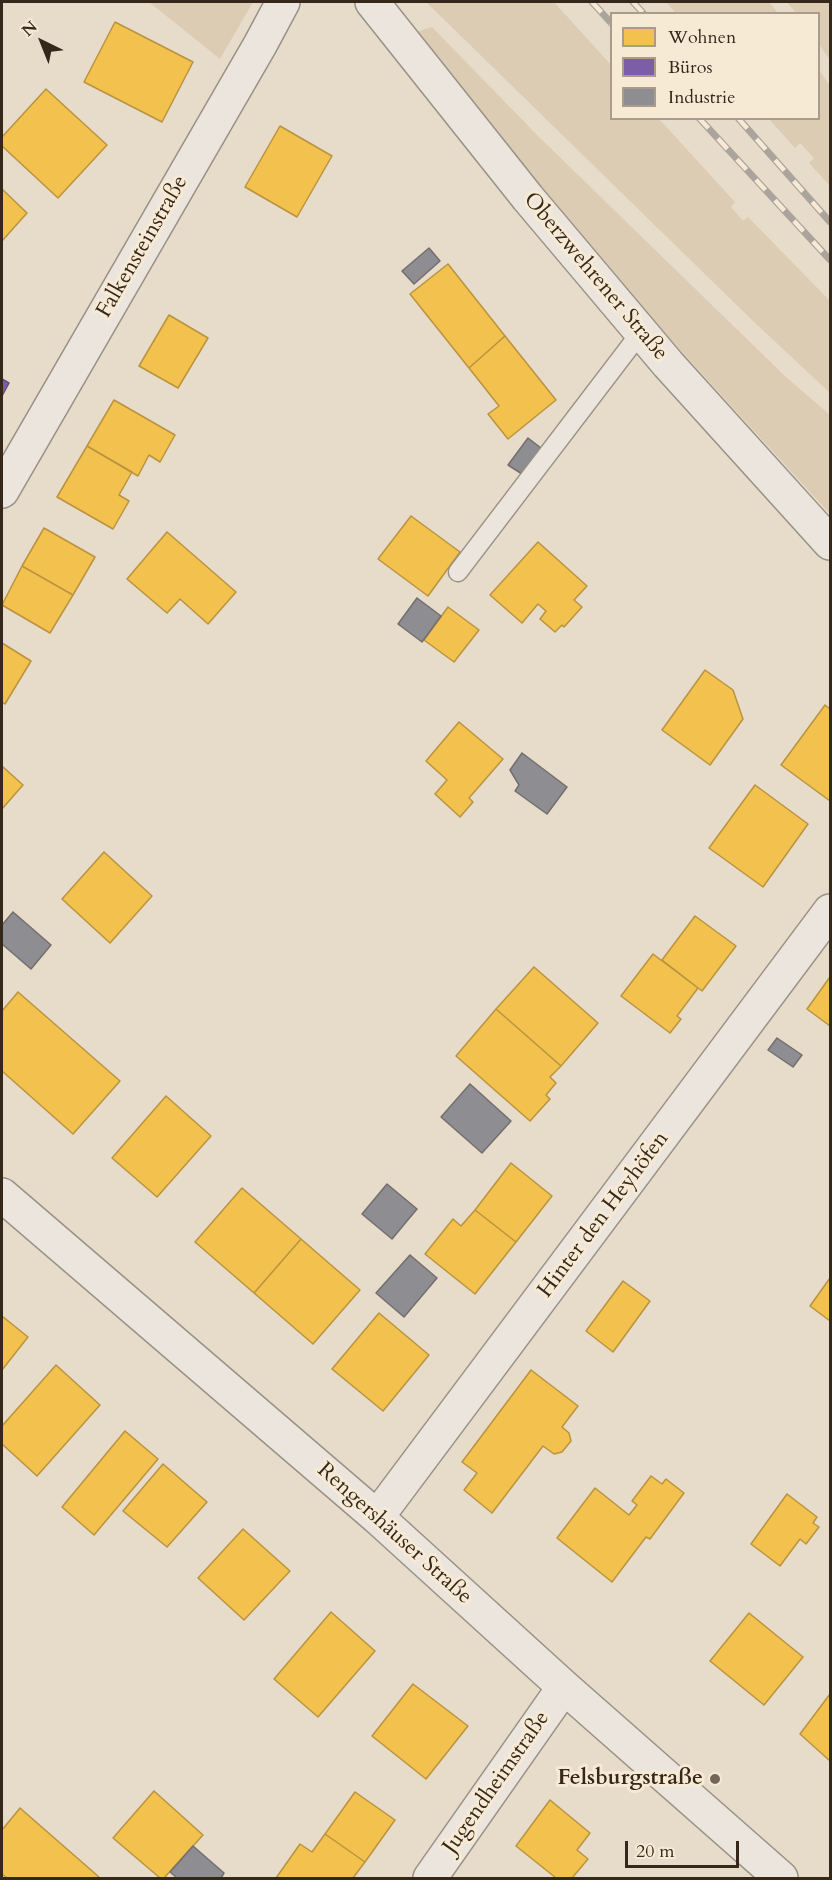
<!DOCTYPE html>
<meta charset="utf-8">
<style>
body{margin:0}
#map{position:relative;width:832px;height:1880px;overflow:hidden;background:#e7dbca;font-family:Cardo,serif}
canvas{display:block}
.frame{position:absolute;inset:0;border:3px solid #352719;pointer-events:none}
.legend{position:absolute;left:610px;top:12px;width:210px;height:108px;box-sizing:border-box;background:#f7ead5;border:2px solid #a99c8a;margin:0;padding:8px 10px;list-style:none;font-size:18px;color:#352719}
.legend li{display:flex;align-items:center;gap:12px;height:30px}
.legend b{width:30px;border:2px solid #a99c8a}
.north{position:absolute;left:12px;top:12px;width:60px;height:60px;-webkit-text-stroke:4px #f7ead5;paint-order:stroke;rotate:317deg;font-size:16px;font-weight:700;line-height:24px;text-align:center;color:#352719}
.north::after{content:'';display:block;margin:auto;width:21px;height:27px;background:#352719;clip-path:polygon(50% 0,100% 100%,50% 72%,0 100%)}
.scale{position:absolute;left:625px;top:1841px;width:114px;height:27px;box-sizing:border-box;border:3px solid #352719;border-top:0;padding-left:8px;font-size:18px;line-height:21px;white-space:nowrap;color:#352719;-webkit-text-stroke:4px #f7ead5;paint-order:stroke}
</style>
<div id="map">
<canvas width="832" height="1880"></canvas>
<div class="frame"></div>
<ul class="legend">
<li><b style="height:16px;background:#f2c14e"></b>Wohnen</li>
<li><b style="height:16px;background:#7b5ea7"></b>Büros</li>
<li><b style="height:16px;background:#8d8d92"></b>Industrie</li>
</ul>
<div class="north">N</div>
<div class="scale">20 m</div>
</div>
<script>
const g = document.querySelector('canvas').getContext('2d');
g.lineJoin = 'round';
function fillPath(path, color) { g.fillStyle = color; g.fill(path, 'evenodd'); }
const toPath = rows => new Path2D(rows.map(r => 'M' + r).join(''));
function strokePath(path, color, width, dash) { g.strokeStyle = color; g.lineWidth = width; g.lineCap = dash ? 'butt' : 'round'; g.setLineDash(dash || []); g.stroke(path); }
function label(font, color, halo, rows, align = 'center') {
  g.font = font + ' Cardo,serif'; g.lineWidth = 6; g.setLineDash([]); g.textBaseline = 'middle'; g.strokeStyle = halo; g.fillStyle = color; for (const [text, x, y, turn = 0] of rows) {
    g.save(); g.translate(x, y); g.rotate((+turn || 0) * Math.PI / 180); g.textAlign = isNaN(turn) ? turn : align; if (halo) g.strokeText(text, 0, 0); g.fillText(text, 0, 0); g.restore();
  }
}
const green = toPath([
 [149,2,253,2,220,59],
 [426,2,554,2,611,65,612,118,659,119,735,202,731,207,743,221,748,217,830,301,830,393,753,321],
 [666,2,769,2,778,13,676,13],
 [787,2,828,2,830,4,830,60,819,44,818,14,796,13],
 [432,27,538,136,683,277,786,377,830,415,830,514,662,330,484,118,416,32],
 [819,70,830,86,830,186,809,163,814,158,800,143,795,148,769,119,818,118]
]);
const homes = toPath([
 [115,22,193,62,162,122,84,82,115,22],
 [46,89,107,145,58,198,2,146,2,137,46,89],
 [280,126,332,156,297,217,245,187,280,126],
 [2,189,27,213,2,241,2,189],
 [448,264,505,336,469,368,410,294,448,264],
 [169,315,208,338,178,388,139,366,169,315],
 [505,336,556,400,508,439,488,414,499,406,469,368,505,336],
 [114,400,175,435,160,462,149,455,138,476,87,446,114,400],
 [87,446,132,472,119,495,129,501,113,529,57,497,87,446],
 [411,516,460,552,428,596,378,559,411,516],
 [44,528,95,557,73,595,22,566,44,528],
 [167,532,236,592,208,624,180,599,167,613,127,579,167,532],
 [538,542,587,586,574,600,582,607,564,627,562,625,555,632,540,619,546,611,538,604,522,623,490,595,538,542],
 [22,566,73,595,50,633,2,605,22,566],
 [448,607,479,630,454,662,424,640,448,607],
 [2,643,31,661,5,704,2,702,2,643],
 [705,670,733,690,743,719,710,765,662,730,705,670],
 [825,705,830,709,830,801,781,765,825,705],
 [459,722,503,759,469,798,473,802,460,817,435,794,447,780,426,761,459,722],
 [2,766,23,785,2,809,2,766],
 [755,785,808,824,763,887,709,848,755,785],
 [104,852,152,896,110,943,62,899,104,852],
 [695,916,736,946,702,991,662,960,695,916],
 [653,954,698,988,677,1016,681,1019,670,1033,621,996,653,954],
 [534,967,598,1023,561,1066,496,1009,534,967],
 [830,977,830,1026,807,1009,830,977],
 [18,992,120,1081,73,1134,2,1071,2,1011,18,992],
 [496,1009,561,1066,550,1077,556,1083,546,1095,550,1099,530,1121,456,1056,496,1009],
 [166,1096,211,1136,157,1197,112,1158,166,1096],
 [511,1163,552,1196,516,1242,475,1210,511,1163],
 [242,1188,301,1239,254,1293,195,1242,242,1188],
 [475,1210,516,1242,475,1294,425,1254,453,1219,461,1226,475,1210],
 [301,1239,360,1290,313,1344,254,1293,301,1239],
 [830,1278,830,1321,810,1306,830,1278],
 [623,1281,650,1301,613,1352,586,1331,623,1281],
 [379,1313,429,1355,383,1411,332,1369,379,1313],
 [2,1316,28,1337,2,1370,2,1316],
 [56,1365,100,1405,37,1476,2,1444,2,1426,56,1365],
 [531,1370,578,1406,562,1427,569,1433,571,1441,562,1452,554,1454,543,1446,492,1513,464,1490,477,1473,462,1462,531,1370],
 [125,1431,158,1459,94,1535,62,1507,125,1431],
 [163,1464,207,1502,167,1547,123,1511,163,1464],
 [651,1476,662,1484,666,1479,684,1493,650,1539,646,1537,612,1582,557,1538,595,1488,629,1515,637,1505,632,1501,651,1476],
 [787,1494,817,1517,813,1523,819,1527,806,1544,800,1539,780,1566,751,1544,787,1494],
 [243,1529,290,1571,244,1620,198,1578,243,1529],
 [331,1612,375,1651,318,1717,274,1679,331,1612],
 [749,1613,803,1657,764,1705,710,1661,749,1613],
 [413,1684,468,1726,426,1779,372,1736,413,1684],
 [830,1694,830,1761,800,1734,830,1694],
 [154,1791,203,1835,164,1878,160,1878,113,1838,154,1791],
 [355,1792,395,1820,365,1862,325,1834,355,1792],
 [550,1800,590,1833,577,1850,588,1859,572,1878,556,1878,516,1846,550,1800],
 [20,1808,99,1877,98,1878,7,1878,2,1874,2,1830,20,1808],
 [325,1834,365,1862,353,1878,276,1878,300,1844,312,1852,325,1834]
]);
const offices = toPath([
 [2,379,9,383,2,396,2,379]
]);
const industry = toPath([
 [429,248,440,261,414,284,402,271,429,248],
 [528,438,541,448,522,474,508,465,528,438],
 [417,598,441,616,422,642,398,624,417,598],
 [522,753,567,787,547,814,515,791,519,785,510,770,522,753],
 [13,912,51,945,31,969,2,944,2,925,13,912],
 [777,1038,802,1055,793,1067,768,1050,777,1038],
 [470,1084,511,1121,482,1153,441,1117,470,1084],
 [387,1184,417,1209,392,1239,362,1214,387,1184],
 [410,1255,437,1278,404,1317,376,1293,410,1255],
 [193,1846,224,1873,221,1878,177,1878,170,1872,193,1846]
]);
const lane = toPath([
 [458,572,641,332]
]);
const street = toPath([
 [372,2,528,198,668,364,830,543],
 [2,491,260,45,283,2],
 [2,1195,377,1517,564,1687,781,1878],
 [377,1517,830,911],
 [430,1878,564,1687]
]);
const rail = toPath([
 [592,2,612,24],
 [633,2,644,14],
 [699,118,830,260],
 [738,118,830,222]
]);
const markers = [
 [715,1779,6,"#736657"]
];
const streetNames = [
 ["Falkensteinstraße",143,247,-60],
 ["Oberzwehrener Straße",595,277,50],
 ["Hinter den Heyhöfen",604,1215,-53],
 ["Rengershäuser Straße",394,1534,42],
 ["Jugendheimstraße",497,1783,-55]
];
const poiNames = [
 ["Felsburgstraße",703,1779]
];
fillPath(green, '#dcccb4');
fillPath(homes, '#f2c14e');
strokePath(homes, '#b9933e', 1.5);
fillPath(offices, '#7b5ea7');
strokePath(offices, '#664e7c', 1.5);
fillPath(industry, '#8d8d92');
strokePath(industry, '#736e6e', 1.5);
strokePath(lane, '#999185', 21);
strokePath(street, '#999185', 36);
strokePath(lane, '#ebe5dd', 18);
strokePath(street, '#ebe5dd', 33);
strokePath(rail, '#aaa49c', 7);
strokePath(rail, '#f7ead5', 4.5, [14]);
for (const [x, y, r, color] of markers) { const dot = new Path2D(); dot.arc(x, y, r, 0, 2 * Math.PI); g.fillStyle = color; g.fill(dot); strokePath(dot, '#f7ead5', 2); }
label('22px', '#352719', '#f7ead5', streetNames);
label('bold 22px', '#352719', '#f7ead5', poiNames, 'right');
</script>
